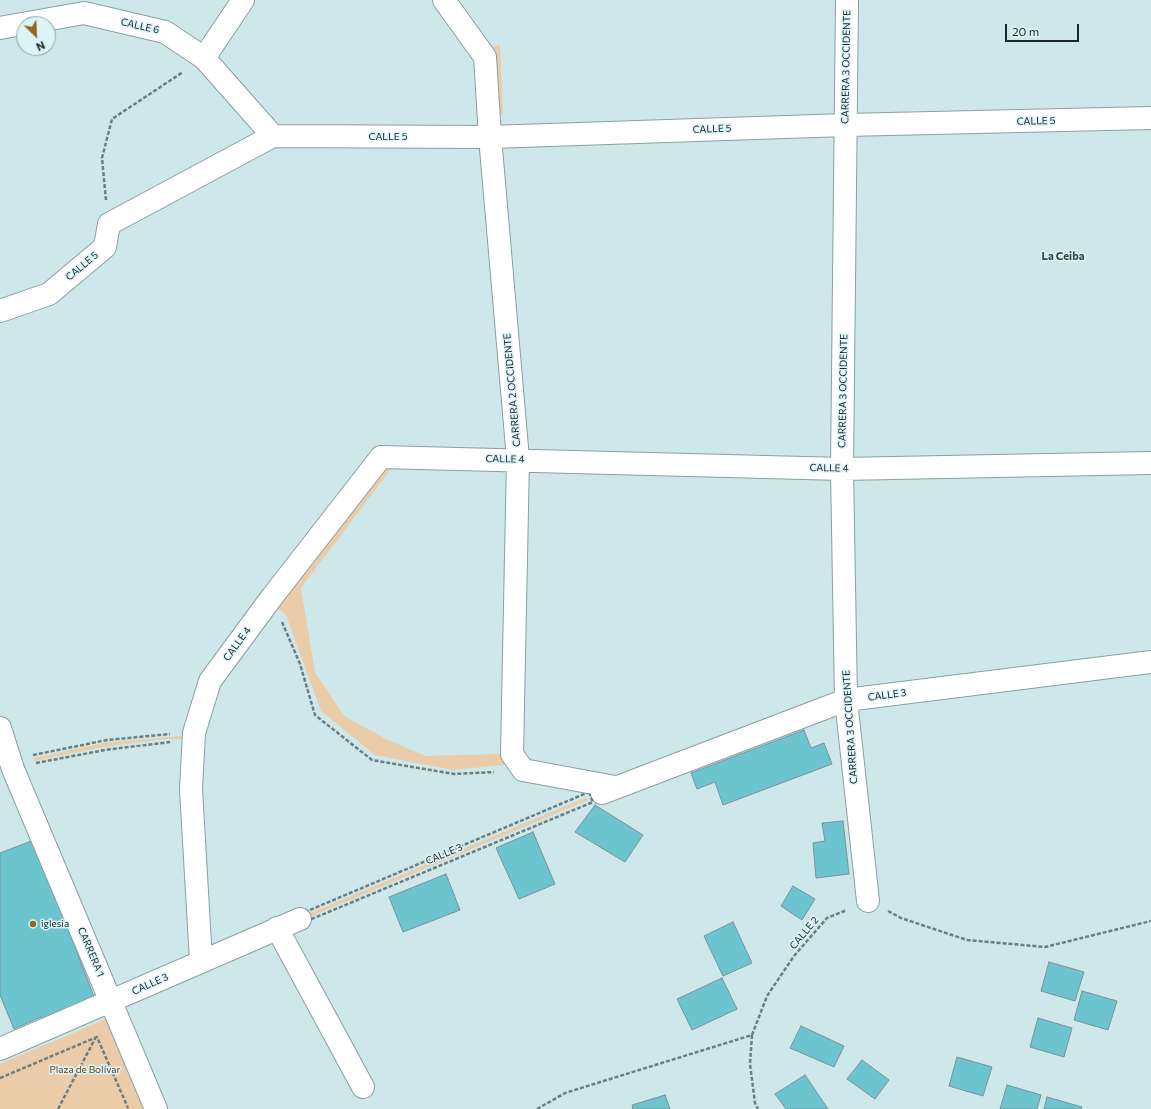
<!DOCTYPE html>
<meta charset="utf-8">
<style>
body{margin:0}
#map{position:relative;width:1151px;height:1109px;overflow:hidden;background:#cee7ea;font-family:Commissioner,sans-serif}
canvas{display:block}
.north{position:absolute;left:16px;top:16px;width:40px;height:40px;box-sizing:border-box;background:#dbf4f7;border:1px solid #8fa1a4;border-radius:50%;rotate:156deg;font-size:11px;font-weight:700;line-height:16px;text-align:center;color:#1c2527}
.north::after{content:'';display:block;margin:auto;width:14px;height:18px;background:#976518;clip-path:polygon(50% 0,100% 100%,50% 72%,0 100%)}
.scale{position:absolute;left:1005px;top:24px;width:74px;height:18px;box-sizing:border-box;border:2px solid #1c2527;border-top:0;padding-left:5px;font-size:12px;line-height:14px;white-space:nowrap;color:#1c2527;-webkit-text-stroke:3px #dbf4f7;paint-order:stroke}
</style>
<div id="map">
<canvas width="1151" height="1109"></canvas>
<div class="north">N</div>
<div class="scale">20 m</div>
</div>
<script>
const g = document.querySelector('canvas').getContext('2d');
g.lineJoin = 'round';
function fillPath(path, color) { g.fillStyle = color; g.fill(path, 'evenodd'); }
const toPath = rows => new Path2D(rows.map(r => 'M' + r).join(''));
function strokePath(path, color, width, dash) { g.strokeStyle = color; g.lineWidth = width; g.lineCap = dash ? 'butt' : 'round'; g.setLineDash(dash || []); g.stroke(path); }
function label(font, color, halo, rows, align = 'center') {
  g.font = font + ' Commissioner,sans-serif'; g.lineWidth = 3; g.setLineDash([]); g.textBaseline = 'middle'; g.strokeStyle = halo; g.fillStyle = color; for (const [text, x, y, turn = 0] of rows) {
    g.save(); g.translate(x, y); g.rotate((+turn || 0) * Math.PI / 180); g.textAlign = isNaN(turn) ? turn : align; if (halo) g.strokeText(text, 0, 0); g.fillText(text, 0, 0); g.restore();
  }
}
const green = toPath([
 [500,45,503,115,495,114,487,48],
 [391,469,301,588,315,672,344,716,386,739,425,756,503,754,513,764,453,770,375,755,321,711,286,615,276,607,380,472],
 [192,735,192,739,165,739,103,747,34,761,34,758,103,743],
 [587,797,588,800,393,882,302,920,301,917],
 [106,1019,144,1109,0,1109,0,1064]
]);
const building = toPath([
 [804,730,811,748,824,743,832,764,723,805,715,782,697,789,691,773,804,730],
 [595,805,643,835,625,862,575,832,595,805],
 [843,821,849,874,816,878,813,843,825,841,822,823,843,821],
 [533,832,555,884,519,899,496,848,533,832],
 [34,840,96,1002,45,1024,41,1017,14,1029,0,995,0,853,34,840],
 [446,874,460,910,403,932,389,897,446,874],
 [793,886,815,899,802,920,781,906,793,886],
 [733,922,752,963,723,976,704,936,733,922],
 [1049,962,1084,972,1075,1001,1041,991,1049,962],
 [722,978,737,1009,692,1030,677,999,722,978],
 [1082,991,1117,1001,1108,1030,1074,1020,1082,991],
 [1038,1018,1072,1028,1064,1057,1030,1047,1038,1018],
 [801,1026,844,1046,834,1067,790,1048,801,1026],
 [957,1057,992,1067,983,1096,949,1086,957,1057],
 [862,1060,889,1080,875,1099,847,1079,862,1060],
 [805,1075,828,1109,786,1109,775,1094,805,1075],
 [1007,1085,1041,1095,1037,1109,1000,1109,1007,1085],
 [665,1095,670,1109,633,1109,632,1105,665,1095],
 [1047,1097,1082,1107,1081,1109,1044,1109,1047,1097]
]);
const path = toPath([
 [106,200,102,158,112,119,183,72],
 [282,622,300,664,315,715,372,760,454,774,494,772],
 [33,755,107,740,170,734],
 [36,763,105,750,170,742],
 [589,792,593,802,302,923,298,915,589,792],
 [888,911,901,918,967,940,1045,947,1151,921],
 [752,1035,750,1064,755,1103,758,1109],
 [0,1078,97,1037,128,1108],
 [58,1109,96,1037],
 [537,1109,565,1093,752,1035,767,996,794,956,827,918,847,910]
]);
const minor = toPath([
 [444,0,485,57,490,137,518,459,512,754,523,770,615,787],
 [847,0,842,469,846,700,868,901],
 [0,28,84,13,165,32,204,58,273,136,490,137,845,125,1151,118],
 [204,58,243,0],
 [0,311,49,294,105,247,109,224,273,136],
 [0,728,13,769,156,1109],
 [602,793,846,700,1151,662],
 [277,928,363,1087],
 [201,961,191,789,194,733,210,681,272,597,381,457,842,469,1151,463],
 [0,1049,300,919]
]);
const markers = [
 [33,924,4,"#976518"]
];
const streetNames = [
 ["CALLE 6",140,26,13],
 ["CARRERA 3 OCCIDENTE",846,67,-89],
 ["CALLE 5",1036,121,-1],
 ["CALLE 5",712,129,-2],
 ["CALLE 5",388,137],
 ["CALLE 5",82,266,-40],
 ["CARRERA 2 OCCIDENTE",512,390,-95],
 ["CARRERA 3 OCCIDENTE",843,391,-89],
 ["CALLE 4",505,459,1],
 ["CALLE 4",829,468,1],
 ["CALLE 4",237,644,-54],
 ["CALLE 3",887,695,-7],
 ["CARRERA 3 OCCIDENTE",850,727,-94],
 ["CALLE 3",444,854,-23],
 ["CALLE 2",804,933,-50],
 ["CARRERA 1",91,952,67],
 ["CALLE 3",150,984,-24]
];
const poiNames = [
 ["iglesia",41,924]
];
const parkNames = [
 ["Plaza de Bolívar",85,1070]
];
const neighbourhoodNames = [
 ["La Ceiba",1063,256]
];
fillPath(green, '#eacca9');
fillPath(building, '#6cc4cf');
strokePath(building, '#7b9295', 1);
strokePath(minor, '#89a0a3', 24);
strokePath(path, '#6e7e80', 2.5, [4, 2]);
strokePath(minor, '#fff', 22);
for (const [x, y, r, color] of markers) { const dot = new Path2D(); dot.arc(x, y, r, 0, 2 * Math.PI); g.fillStyle = color; g.fill(dot); strokePath(dot, '#dbf4f7', 1.5); }
label('10px', '#1c2527', '#dbf4f7', streetNames);
label('10px', '#1c2527', '#dbf4f7', poiNames, 'left');
label('10px', '#63451c', '#dbf4f7', parkNames);
label('bold 11px', '#354a4d', '#dbf4f7', neighbourhoodNames);
</script>
